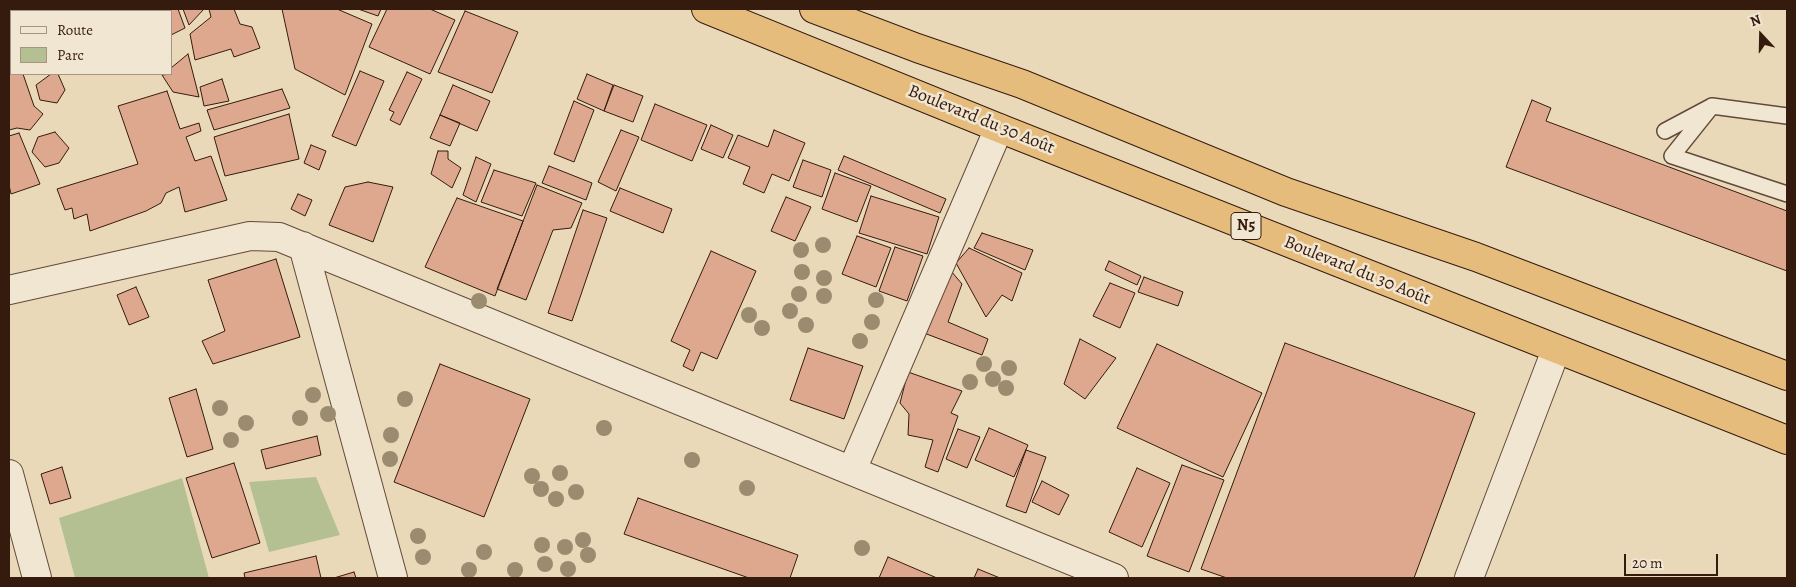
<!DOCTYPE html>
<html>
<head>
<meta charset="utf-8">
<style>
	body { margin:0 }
	#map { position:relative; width:1796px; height:587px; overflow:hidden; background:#ead9b9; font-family:Alegreya,serif }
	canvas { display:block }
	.frame { position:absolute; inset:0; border:10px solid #351b0e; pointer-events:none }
	.legend { position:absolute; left:10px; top:10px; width:162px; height:65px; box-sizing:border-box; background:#f1e6d2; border:1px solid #a69584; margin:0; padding:6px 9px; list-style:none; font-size:15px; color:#351b0e }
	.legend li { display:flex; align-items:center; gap:10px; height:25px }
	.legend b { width:25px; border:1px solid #a69584 }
	.north { position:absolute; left:1736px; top:10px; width:50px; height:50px; -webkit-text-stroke:4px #f1e6d2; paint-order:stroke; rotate:339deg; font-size:14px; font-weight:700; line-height:20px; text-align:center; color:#351b0e }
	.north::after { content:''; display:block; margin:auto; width:18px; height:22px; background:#351b0e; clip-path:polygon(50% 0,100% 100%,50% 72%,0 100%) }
	.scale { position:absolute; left:1624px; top:554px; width:94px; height:22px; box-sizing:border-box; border:2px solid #351b0e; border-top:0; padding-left:6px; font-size:15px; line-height:18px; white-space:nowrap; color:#351b0e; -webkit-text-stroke:4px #f1e6d2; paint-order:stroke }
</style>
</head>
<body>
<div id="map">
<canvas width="1796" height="587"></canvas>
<div class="frame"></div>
<ul class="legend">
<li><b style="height:6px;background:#f1e6d2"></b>Route</li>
<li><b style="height:14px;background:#b4c091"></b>Parc</li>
</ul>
<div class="north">N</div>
<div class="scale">20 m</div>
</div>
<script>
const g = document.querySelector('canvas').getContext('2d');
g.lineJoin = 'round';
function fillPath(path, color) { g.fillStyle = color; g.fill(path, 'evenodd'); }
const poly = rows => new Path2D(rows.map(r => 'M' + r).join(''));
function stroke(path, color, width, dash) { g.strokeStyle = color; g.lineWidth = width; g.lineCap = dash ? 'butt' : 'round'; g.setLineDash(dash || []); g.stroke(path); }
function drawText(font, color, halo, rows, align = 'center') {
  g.font = font + ' Alegreya,serif'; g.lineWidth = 5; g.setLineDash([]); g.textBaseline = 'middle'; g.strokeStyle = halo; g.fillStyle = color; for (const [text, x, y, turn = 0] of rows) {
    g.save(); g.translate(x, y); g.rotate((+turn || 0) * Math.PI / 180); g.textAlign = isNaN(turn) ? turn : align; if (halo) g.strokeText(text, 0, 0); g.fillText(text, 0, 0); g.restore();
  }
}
fillPath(poly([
	[316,477,340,535,269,552,249,482],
	[182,478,209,578,75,578,59,518]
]), '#b4c091');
const building = poly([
	[110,9,125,9,126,11,103,11,110,9],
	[155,9,178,9,185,28,171,35,171,11,156,11,155,9],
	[183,9,204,9,189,25,183,9],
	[209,9,234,9,240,24,252,27,260,48,234,57,231,49,195,60,190,34,211,17,209,9],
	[282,9,337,9,372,24,345,95,295,69,282,9],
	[358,9,381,9,378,16,358,9],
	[387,9,430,9,455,20,430,74,369,47,387,9],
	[465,11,518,32,492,93,438,72,465,11],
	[188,54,199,97,173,92,162,75,171,74,171,68,188,54],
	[11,55,11,74,23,74,34,106,43,114,30,130,17,128,9,130,9,56,11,55],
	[360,71,384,81,356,146,332,136,360,71],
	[407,72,422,79,400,125,390,120,394,112,389,110,407,72],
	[51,74,58,74,65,90,57,103,40,100,36,85,51,74],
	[587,74,613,85,604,111,577,99,587,74],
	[222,79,229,101,204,106,200,87,222,79],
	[453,85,490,101,477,131,440,115,453,85],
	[614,85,643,96,633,122,604,111,614,85],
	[282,89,290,108,214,130,207,110,282,89],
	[167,91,180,129,199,123,201,131,186,137,195,161,211,156,227,200,185,212,179,187,166,193,161,203,146,211,90,231,87,214,74,219,72,208,65,210,57,189,138,164,118,106,167,91],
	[1532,100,1551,108,1546,121,1787,211,1787,271,1506,167,1532,100],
	[574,101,594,110,574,162,554,154,574,101],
	[655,104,707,125,692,161,641,140,655,104],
	[289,114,299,159,225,176,214,137,289,114],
	[440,115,460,123,450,146,430,138,440,115],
	[711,125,733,135,723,158,701,149,711,125],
	[621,130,639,137,616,191,598,182,621,130],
	[774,130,805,143,789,181,772,174,764,193,743,184,750,167,728,158,738,135,768,147,774,130],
	[55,132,69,148,59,163,45,167,32,152,38,137,55,132],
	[19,133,40,184,11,194,9,185,9,136,19,133],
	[311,145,326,151,319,170,304,163,311,145],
	[438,151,448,151,448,159,461,168,452,188,431,174,438,151],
	[844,156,946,199,940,213,838,170,844,156],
	[476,157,491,164,476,202,463,195,476,157],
	[803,160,831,170,822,197,793,187,803,160],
	[549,166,592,183,586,200,542,183,549,166],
	[494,170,536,183,522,216,481,202,494,170],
	[835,173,871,186,857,222,822,209,835,173],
	[368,182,393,187,373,242,329,225,345,187,368,182],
	[537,185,582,203,571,228,553,230,526,300,497,289,537,185],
	[620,188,672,209,663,233,610,211,620,188],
	[298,194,312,200,305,216,291,209,298,194],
	[871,196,939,217,927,254,859,233,871,196],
	[786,197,811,207,795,241,771,231,786,197],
	[457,198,523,221,495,296,425,267,457,198],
	[583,210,607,218,572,321,548,313,583,210],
	[982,233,1033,250,1025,270,974,248,982,233],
	[857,236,891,248,876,287,842,274,857,236],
	[895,247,923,256,907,301,879,291,895,247],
	[969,248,1022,273,1012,301,1002,295,986,317,956,263,969,248],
	[711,251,756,271,717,359,701,352,693,371,683,366,690,350,671,341,711,251],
	[276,259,300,337,213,364,202,341,225,331,208,280,276,259],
	[1109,261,1141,276,1137,285,1105,270,1109,261],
	[951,271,962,284,948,322,988,339,982,355,924,333,951,271],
	[1144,277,1183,292,1178,306,1138,292,1144,277],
	[1110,283,1135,293,1120,328,1093,316,1110,283],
	[136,287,149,317,129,325,117,295,136,287],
	[1080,339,1116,358,1085,399,1064,384,1080,339],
	[1285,343,1475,413,1414,578,1227,578,1201,569,1285,343],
	[1157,344,1262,393,1223,477,1117,428,1157,344],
	[808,348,863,366,844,419,790,400,808,348],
	[440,364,530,399,484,517,394,482,440,364],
	[908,372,962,391,951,413,958,416,938,472,925,467,933,440,908,435,909,414,900,403,908,372],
	[196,389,213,449,187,457,169,398,196,389],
	[989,428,1028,445,1014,477,975,460,989,428],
	[958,429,980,437,967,468,946,459,958,429],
	[317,436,321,455,266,469,261,450,317,436],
	[1026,450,1046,457,1026,513,1006,506,1026,450],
	[234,463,260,543,212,558,186,478,234,463],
	[1182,465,1224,480,1189,572,1147,556,1182,465],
	[62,467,71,498,50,504,41,474,62,467],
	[1137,468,1170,483,1142,547,1109,532,1137,468],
	[1042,481,1069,495,1059,515,1032,502,1042,481],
	[638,498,798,555,790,578,749,578,624,534,638,498],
	[316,556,321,578,245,578,244,573,316,556],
	[888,557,937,578,879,578,888,557],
	[978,569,1000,578,974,578,978,569],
	[354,572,356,578,334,578,354,572]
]);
fillPath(building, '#dea88e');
stroke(building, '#351b0e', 1);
const service = poly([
	[1712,106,1672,156,1787,194],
	[1665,131,1712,106,1787,116]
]);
const minor = poly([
	[303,246,393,578],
	[9,290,250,236,279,237,1114,578],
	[852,470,999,128],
	[9,474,37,578],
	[1469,578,1556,350]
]);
const trunk = poly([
	[706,9,999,128,1787,440],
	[814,9,917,48,1022,84,1286,192,1476,257,1787,376]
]);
stroke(service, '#624a39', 18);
stroke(minor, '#624a39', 30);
stroke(trunk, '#351b0e', 30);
stroke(service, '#f1e6d2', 15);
stroke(minor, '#f1e6d2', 28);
stroke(trunk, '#e5bc7c', 28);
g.fillStyle = '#9b8c70';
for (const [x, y] of [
	[823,245],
	[801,250],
	[802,272],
	[824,278],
	[799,294],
	[824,296],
	[876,300],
	[479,301],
	[790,311],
	[749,315],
	[872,322],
	[806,325],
	[762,328],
	[860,341],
	[984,364],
	[1009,368],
	[993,379],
	[970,382],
	[1006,388],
	[313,395],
	[405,399],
	[220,408],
	[328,414],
	[300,418],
	[246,423],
	[604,428],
	[391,435],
	[231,440],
	[390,459],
	[692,460],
	[560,473],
	[532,476],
	[747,488],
	[541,489],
	[576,492],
	[556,499],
	[418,536],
	[583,540],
	[542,545],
	[565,547],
	[862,548],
	[484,552],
	[588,555],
	[423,557],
	[545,564],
	[568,569],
	[469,570],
	[515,570]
]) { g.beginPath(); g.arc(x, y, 8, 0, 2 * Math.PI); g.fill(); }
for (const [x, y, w] of [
	[1246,226,30]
]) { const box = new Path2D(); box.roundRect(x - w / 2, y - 13.5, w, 27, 4); g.fillStyle = '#f1e6d2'; g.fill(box); stroke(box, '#351b0e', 1); }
drawText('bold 16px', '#351b0e', null, [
	["N5",1246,226]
]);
drawText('18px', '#351b0e', '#f1e6d2', [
	["Boulevard du 30 Août",981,120,22],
	["Boulevard du 30 Août",1357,271,22]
]);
</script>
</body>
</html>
